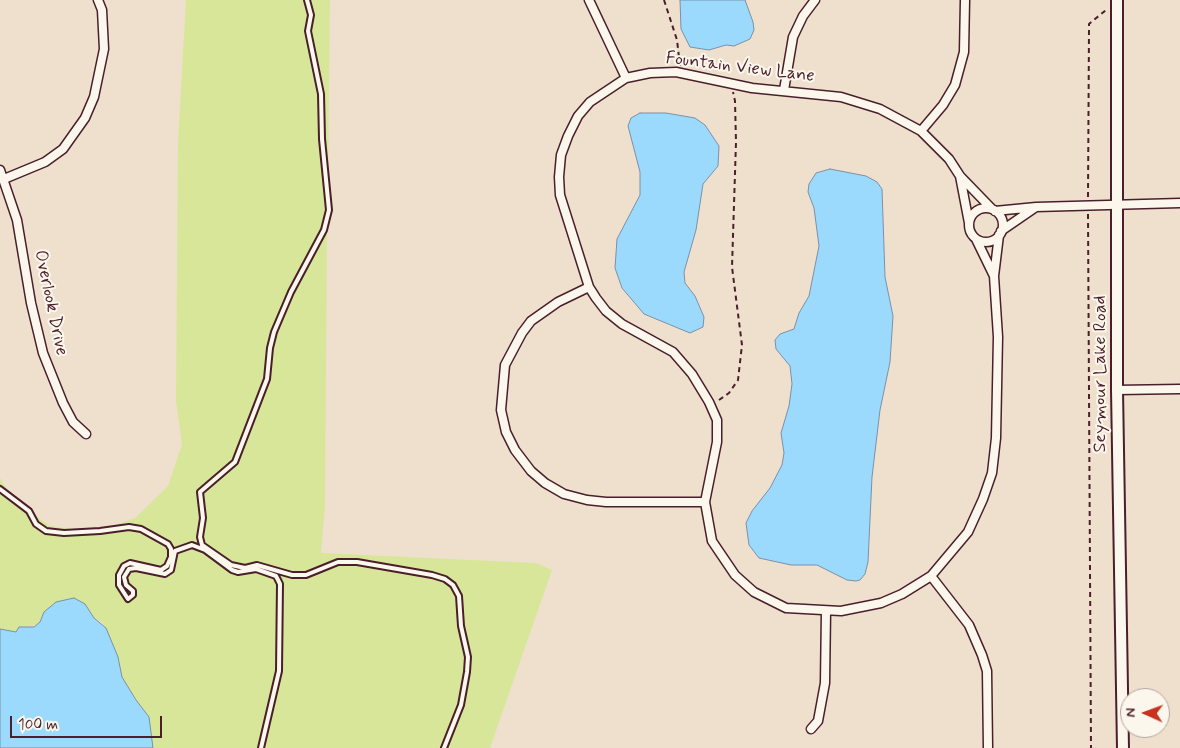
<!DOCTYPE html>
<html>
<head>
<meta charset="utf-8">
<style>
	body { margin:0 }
	#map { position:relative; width:1180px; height:748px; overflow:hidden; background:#efe0cd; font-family:Mynerve,sans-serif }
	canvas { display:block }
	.north { position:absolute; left:1120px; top:688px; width:50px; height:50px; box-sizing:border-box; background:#fbf7ec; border:1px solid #b4a19f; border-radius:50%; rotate:272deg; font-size:14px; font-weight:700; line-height:20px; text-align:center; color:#4a1f2b }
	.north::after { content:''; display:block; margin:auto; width:18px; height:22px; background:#c8321e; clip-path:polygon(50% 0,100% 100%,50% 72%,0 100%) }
	.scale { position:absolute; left:10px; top:716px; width:152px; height:22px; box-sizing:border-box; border:2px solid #4a1f2b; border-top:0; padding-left:6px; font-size:15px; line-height:18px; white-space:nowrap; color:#4a1f2b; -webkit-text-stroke:4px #fbf7ec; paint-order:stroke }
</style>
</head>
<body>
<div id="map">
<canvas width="1180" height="748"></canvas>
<div class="north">N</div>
<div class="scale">100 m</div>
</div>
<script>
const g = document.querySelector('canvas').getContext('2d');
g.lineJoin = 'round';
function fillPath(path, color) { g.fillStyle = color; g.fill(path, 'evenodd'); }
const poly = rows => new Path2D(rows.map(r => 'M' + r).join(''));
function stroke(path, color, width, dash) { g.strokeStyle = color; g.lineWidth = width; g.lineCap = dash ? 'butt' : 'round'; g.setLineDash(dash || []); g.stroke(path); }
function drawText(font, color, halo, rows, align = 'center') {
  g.font = font + ' Mynerve,sans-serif'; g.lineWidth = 4; g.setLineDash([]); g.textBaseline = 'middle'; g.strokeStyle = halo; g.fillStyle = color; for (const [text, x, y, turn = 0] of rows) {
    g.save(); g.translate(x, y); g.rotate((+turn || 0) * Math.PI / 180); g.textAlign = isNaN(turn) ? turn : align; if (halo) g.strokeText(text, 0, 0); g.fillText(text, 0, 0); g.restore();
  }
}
fillPath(poly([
	[186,0,330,0,328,188,331,189,331,215,327,233,325,506,321,553,536,563,552,570,490,748,153,748,149,717,136,700,122,677,119,660,103,623,94,618,85,604,74,598,57,602,44,612,38,625,19,627,17,632,0,629,0,478,13,500,50,526,94,532,135,518,168,486,182,444,176,401,178,142]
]), '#d8e699');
const water = poly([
	[680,0,745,0,753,22,754,30,750,39,734,46,726,45,709,50,690,47,681,29,680,0],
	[640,113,666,113,695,118,705,125,719,146,718,166,703,184,696,230,684,272,685,283,695,296,704,317,703,327,690,333,644,314,622,288,615,268,617,239,640,195,640,172,628,126,631,118,640,113],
	[830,169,866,176,877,182,882,189,885,277,893,316,890,362,880,410,872,477,868,562,865,574,860,580,856,581,847,580,817,565,791,565,759,558,749,545,746,523,752,511,770,488,782,465,784,453,781,433,789,406,792,384,790,366,776,349,775,340,780,334,794,329,799,313,809,296,819,246,814,208,808,192,809,184,816,173,830,169],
	[74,598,85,604,94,618,106,628,118,657,122,677,136,700,149,717,153,748,0,748,0,629,16,632,19,627,34,627,40,622,44,612,56,602,74,598]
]);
fillPath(water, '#9bdafd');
stroke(water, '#7b8fa9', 1);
const service = poly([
	[307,0,311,15,308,31,321,94,322,139,329,210,324,230,291,292,274,332,270,348,267,379,235,462,200,492,203,518,200,537,202,545,231,565,245,568,257,565,292,575,306,575,338,562,357,562,432,575,445,579,453,585,459,596,461,626,468,657,467,672,461,705,444,748],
	[0,489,29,511,36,524,46,531,64,533,100,531,129,527,141,529,168,544,171,549,171,557,167,566,161,570,130,563,124,566,119,575,119,585,128,599,133,595,133,591,126,585,124,577,129,569,136,568,165,574,171,570,175,551,192,545,205,550,232,570,238,572,256,569,276,576,280,584,279,671,261,748]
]);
const minor = poly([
	[589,0,626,78],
	[784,90,793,37,803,16,815,0],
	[921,131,943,105,955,85,964,52,965,0],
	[0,170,17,220,31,303,43,353,63,403,73,422,86,434],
	[960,176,969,223],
	[4,179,45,162,63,149,85,118,94,97,104,49,102,10,98,0],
	[1036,207,1180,203],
	[991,208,960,176,949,159,921,131,880,109,841,97,752,88,676,72,650,73,626,78,590,102,578,116,568,136,561,155,559,177,560,195,589,287,596,298,606,311,622,324,673,352,692,374,709,402,717,420,717,442,705,502,712,541,735,575,754,592,786,608,841,611,881,603,902,594,931,576,968,532,983,499,992,473,996,438,998,337,994,276],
	'969 225a17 17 0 1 1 34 0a17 17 0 1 1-34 0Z',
	[995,211,1036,207,1001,231],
	[976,239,994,276,999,235],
	[589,287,558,302,531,321,522,333,505,365,501,410,506,432,515,450,531,471,545,483,564,494,587,500,606,502,705,502],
	[1117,390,1180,389],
	[931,576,969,625,982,655,987,671,988,748],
	[811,729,818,721,825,683,826,611]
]);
const tertiary = poly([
	[1117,0,1117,390,1123,748]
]);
stroke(service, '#4a1f2b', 8);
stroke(minor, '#4a1f2b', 11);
stroke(tertiary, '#4a1f2b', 14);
stroke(poly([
	[664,0,677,40,680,66],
	[1088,197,1089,28,1089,24,1106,10],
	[1088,214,1091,748],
	[719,400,729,393,738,380,742,345,732,267,736,142,735,101,733,92]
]), '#4a1f2b', 2, [5, 4]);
stroke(service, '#fbf7ec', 4);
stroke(minor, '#fbf7ec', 8);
stroke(tertiary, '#fbf7ec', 10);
drawText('18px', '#4a1f2b', '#fbf7ec', [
	["Fountain View Lane",740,68,7],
	["Overlook Drive",50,303,78],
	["Seymour Lake Road",1101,374,-90]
]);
</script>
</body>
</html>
